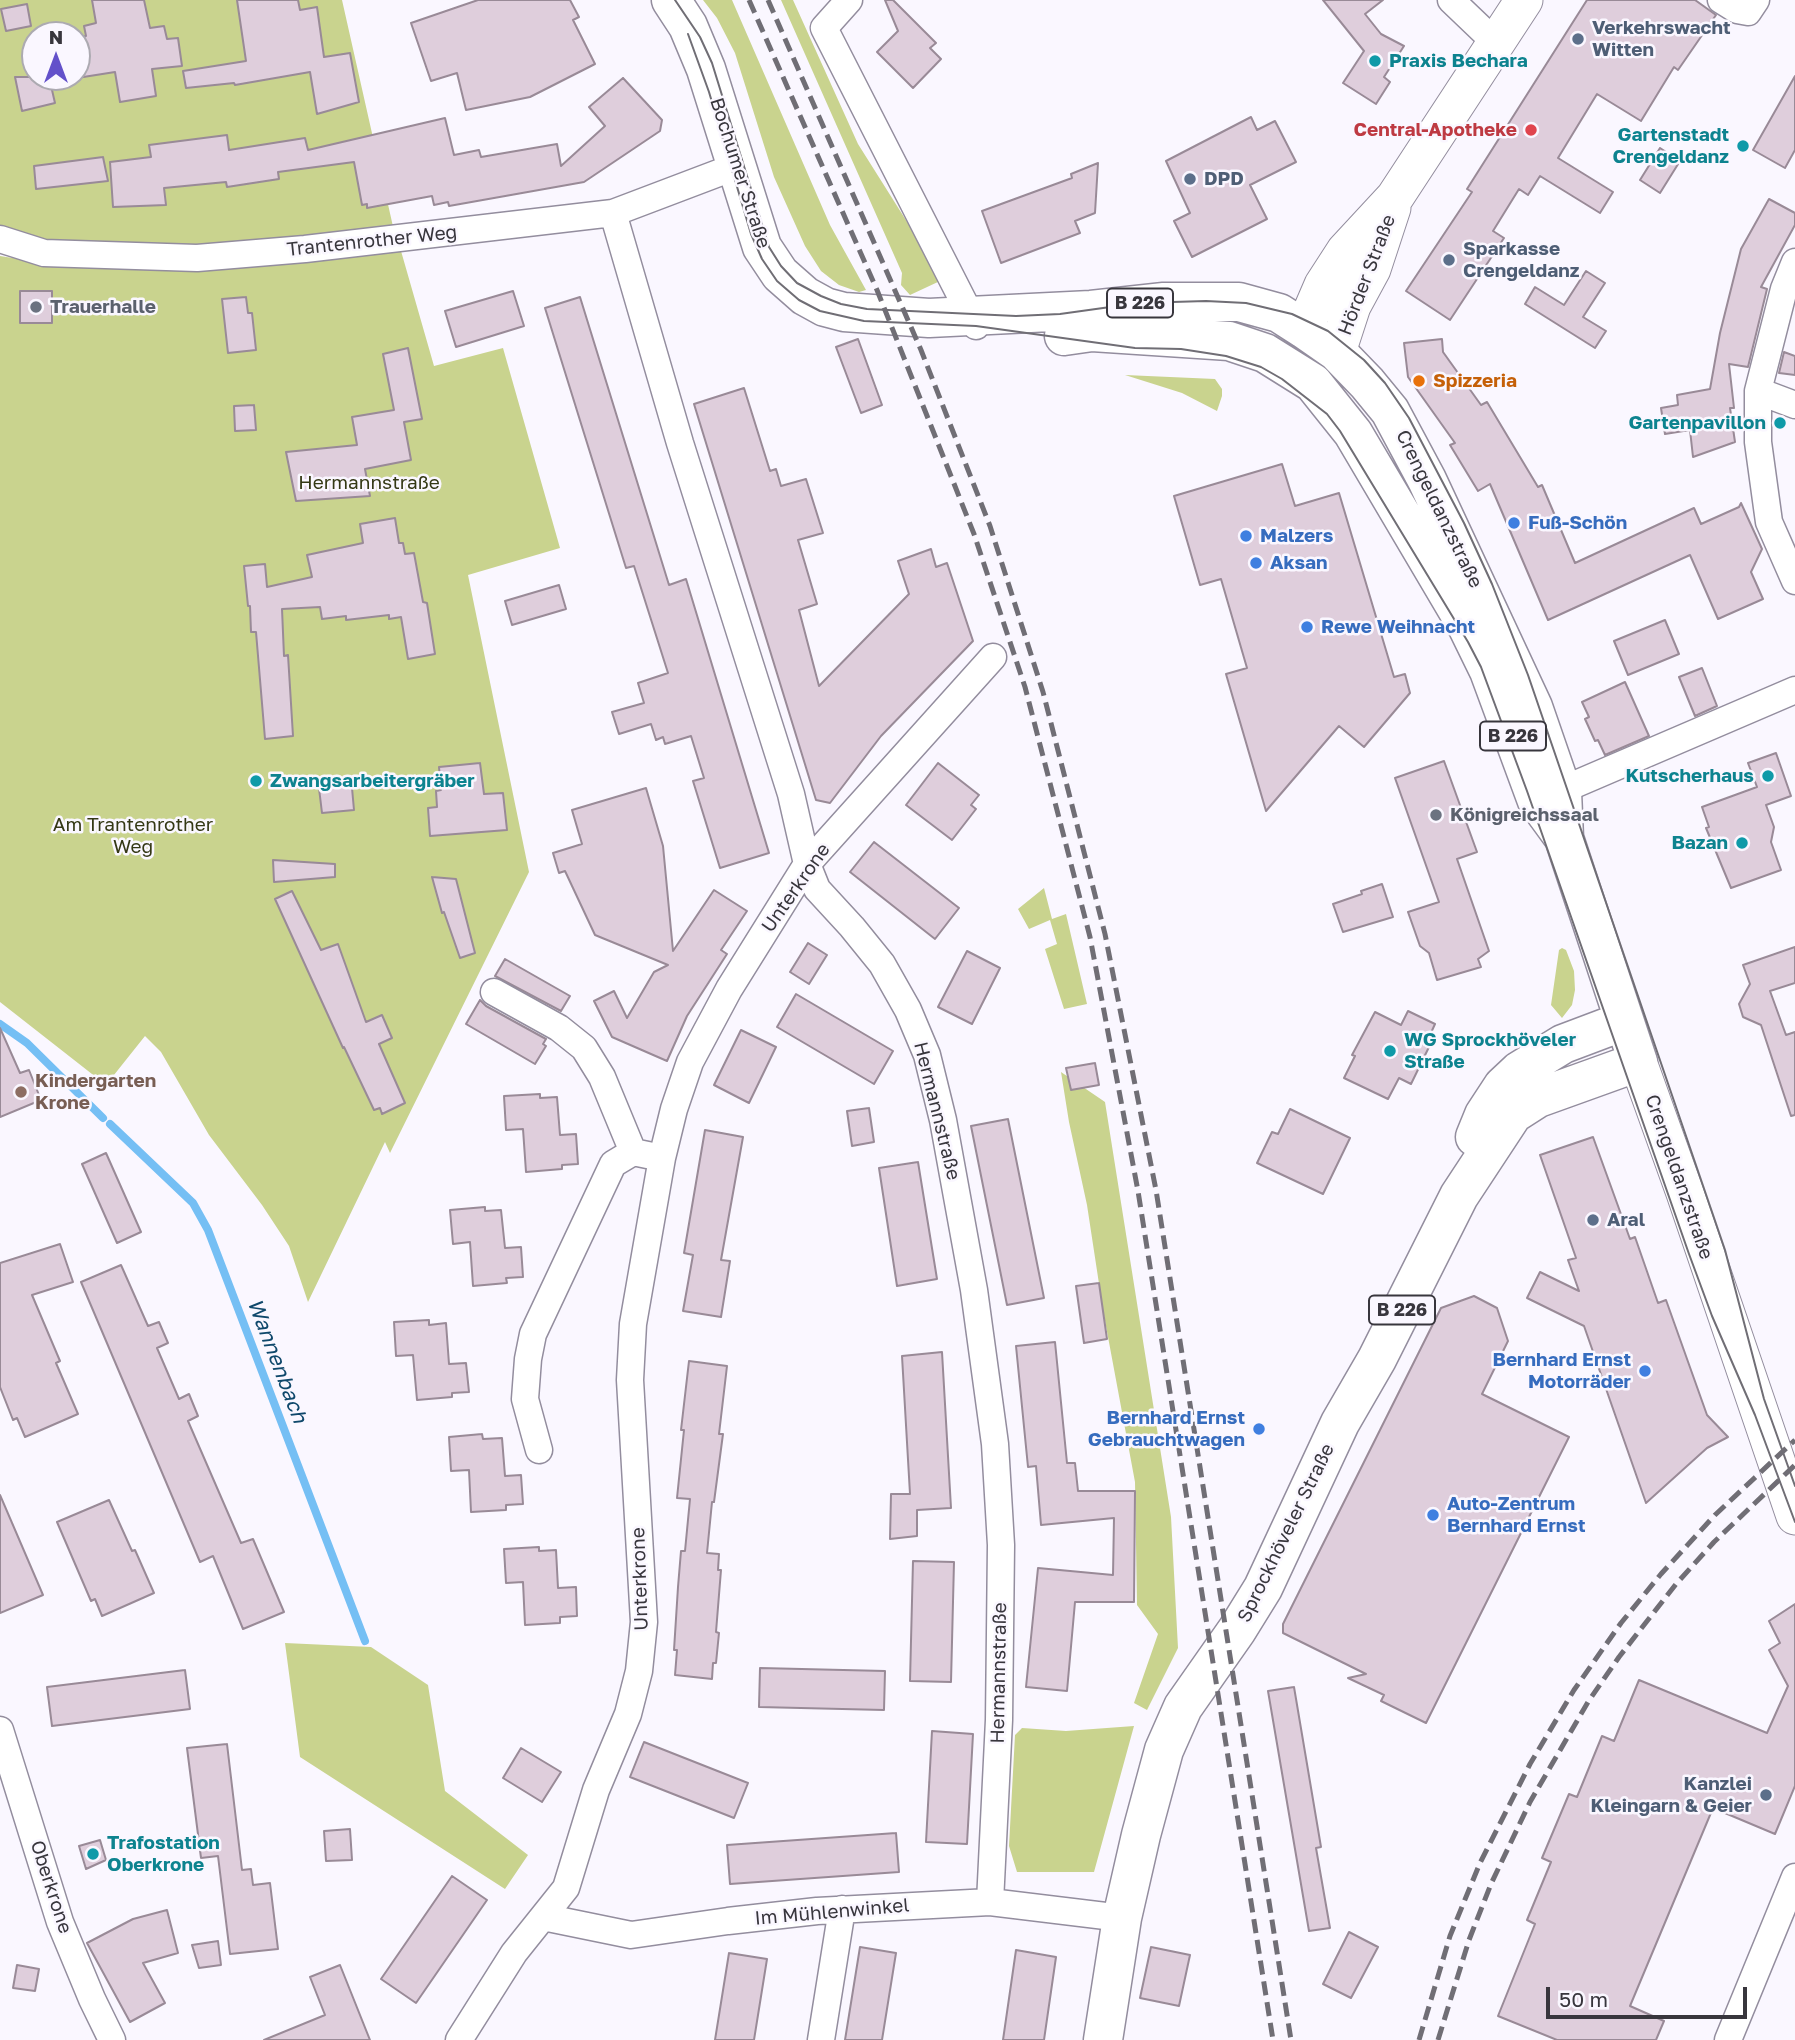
<!DOCTYPE html>
<html>
<head>
<meta charset="utf-8">
<style>
	body { margin:0 }
	#map { position:relative; width:1795px; height:2040px; overflow:hidden; background:#faf7ff; font-family:"Golos Text",sans-serif }
	canvas { display:block }
	.north { position:absolute; left:21px; top:21px; width:70px; height:70px; box-sizing:border-box; background:#faf7ff; border:2px solid #acaab1; border-radius:50%; rotate:0deg; font-size:19px; font-weight:700; line-height:28px; text-align:center; color:#38363d }
	.north::after { content:''; display:block; margin:auto; width:24px; height:32px; background:#6351ca; clip-path:polygon(50% 0,100% 100%,50% 72%,0 100%) }
	.scale { position:absolute; left:1546px; top:1987px; width:201px; height:32px; box-sizing:border-box; border:4px solid #38363d; border-top:0; padding-left:9px; font-size:21px; line-height:24px; white-space:nowrap; color:#38363d; -webkit-text-stroke:5px #faf7ff; paint-order:stroke }
</style>
</head>
<body>
<div id="map">
<canvas width="1795" height="2040"></canvas>
<div class="north">N</div>
<div class="scale">50 m</div>
</div>
<script>
const g = document.querySelector('canvas').getContext('2d');
g.lineJoin = 'round';
function fillPath(path, color) { g.fillStyle = color; g.fill(path, 'evenodd'); }
const poly = rows => new Path2D(rows.map(r => 'M' + r).join(''));
function stroke(path, color, width, dash) { g.strokeStyle = color; g.lineWidth = width; g.lineCap = dash ? 'butt' : 'round'; g.setLineDash(dash || []); g.stroke(path); }
function drawText(font, color, halo, rows, align = 'center') {
  g.font = font + ' "Golos Text",sans-serif'; g.lineWidth = 5; g.setLineDash([]); g.textBaseline = 'middle'; g.strokeStyle = halo; g.fillStyle = color; for (const [text, x, y, turn = 0] of rows) {
    g.save(); g.translate(x, y); g.rotate((+turn || 0) * Math.PI / 180); g.textAlign = isNaN(turn) ? turn : align; if (halo) g.strokeText(text, 0, 0); g.fillText(text, 0, 0); g.restore();
  }
}
fillPath(poly([
	[0,0,342,0,394,231,204,250,41,242,0,233],
	[35,35,77,35,77,77,35,77],
	[703,0,732,0,830,225,866,290,859,292,839,285,821,271,805,246,774,177,735,53,717,18],
	[781,0,793,0,858,144,938,271,940,281,910,295,901,285,902,273],
	[399,244,434,366,503,348,560,548,468,575,529,872,390,1153,385,1142,308,1302,289,1246,262,1205,209,1135,161,1052,145,1036,106,1085,0,1002,0,256,38,262],
	[1125,375,1215,379,1222,389,1222,396,1217,411,1182,393],
	[1044,888,1052,919,1066,914,1087,1004,1064,1009,1045,949,1057,944,1050,920,1029,929,1018,909],
	[1562,948,1566,950,1574,971,1575,990,1572,1005,1562,1018,1551,1005,1559,950],
	[1061,1072,1105,1102,1171,1517,1178,1648,1147,1710,1134,1703,1158,1634,1137,1605,1135,1482,1103,1310,1087,1205,1069,1122],
	[285,1643,371,1647,428,1685,445,1791,528,1855,505,1889,300,1757],
	[1134,1726,1094,1872,1017,1872,1009,1846,1015,1735,1022,1728,1066,1731]
]), '#c9d38e');
stroke(poly([
	[0,1024,27,1043,103,1118],
	[110,1124,193,1203,208,1230,365,1641]
]), '#75bff4', 8);
const building = poly([
	[92,0,144,0,150,28,164,26,167,39,178,38,182,66,152,69,156,96,120,102,115,72,77,78,77,38,86,36,84,26,96,23,92,0],
	[237,0,298,0,300,10,317,7,324,57,350,53,359,102,317,114,310,72,235,85,234,83,186,88,183,71,246,61,237,0],
	[478,0,570,0,579,17,573,20,595,64,530,97,466,110,457,73,431,81,411,23,478,0],
	[885,0,893,0,936,43,930,48,941,59,913,88,877,52,898,31,885,0],
	[1323,0,1383,0,1365,14,1381,34,1404,46,1384,77,1390,82,1376,104,1343,83,1364,51,1323,0],
	[1587,0,1695,0,1716,15,1678,70,1674,67,1641,121,1597,94,1558,158,1613,192,1600,213,1540,176,1528,195,1519,189,1493,231,1504,238,1450,320,1406,291,1472,192,1467,189,1587,0],
	[27,4,31,26,6,31,1,9,27,4],
	[1795,76,1795,150,1785,168,1753,150,1795,76],
	[15,77,49,77,55,103,22,111,15,77],
	[623,78,662,120,660,131,584,182,449,206,448,202,434,205,432,196,367,208,367,204,362,205,354,162,278,172,279,179,227,187,226,182,164,188,166,205,113,207,110,162,151,157,149,145,227,135,229,150,305,138,308,150,445,118,454,155,479,150,481,157,557,144,561,166,605,126,589,107,623,78],
	[1251,117,1257,130,1275,121,1296,162,1250,185,1267,219,1192,257,1174,221,1190,213,1166,161,1251,117],
	[1660,148,1680,161,1660,193,1640,180,1660,148],
	[103,157,108,181,36,189,34,166,103,157],
	[1098,163,1095,213,1075,221,1080,233,1001,263,982,211,1072,178,1071,174,1098,163],
	[1769,199,1795,213,1795,225,1761,287,1767,289,1748,367,1729,364,1734,408,1730,408,1735,442,1693,457,1690,430,1665,434,1661,408,1678,405,1677,395,1710,389,1720,333,1741,249,1769,199],
	[1586,271,1605,283,1583,317,1606,331,1595,348,1525,304,1535,287,1564,305,1586,271],
	[20,291,52,291,52,323,20,323,20,291],
	[513,291,524,326,456,347,445,311,513,291],
	[246,297,248,313,252,313,256,350,228,353,222,299,246,297],
	[580,297,669,585,686,579,769,853,720,868,693,781,704,778,691,736,665,744,663,737,656,740,651,724,619,734,612,712,644,703,638,683,668,673,634,566,626,568,545,308,580,297],
	[858,339,882,405,861,413,836,347,858,339],
	[1442,339,1443,352,1481,405,1487,402,1538,487,1542,485,1575,563,1694,508,1701,524,1739,507,1741,503,1762,549,1751,572,1763,599,1718,619,1690,555,1548,620,1490,484,1478,491,1450,445,1455,443,1408,377,1404,343,1442,339],
	[408,348,422,419,404,422,411,460,365,469,370,496,296,501,286,452,357,445,352,417,394,410,383,354,408,348],
	[1784,352,1795,356,1795,375,1779,373,1784,352],
	[744,388,770,471,776,469,781,486,806,479,823,533,798,540,817,604,799,610,819,686,909,594,898,561,931,549,936,567,947,563,973,641,881,736,830,803,816,800,694,404,744,388],
	[254,405,256,430,235,431,234,406,254,405],
	[1282,464,1295,506,1339,493,1394,677,1405,674,1410,693,1364,747,1339,726,1266,811,1226,674,1247,668,1221,579,1200,585,1174,496,1282,464],
	[395,518,399,543,403,543,405,554,414,553,423,602,427,603,435,654,408,659,401,617,389,619,389,615,346,620,346,616,322,619,320,607,282,609,284,656,288,655,293,736,265,739,256,632,251,632,250,606,248,606,244,566,265,564,267,587,312,577,307,555,363,543,360,524,395,518],
	[559,585,566,609,512,625,505,601,559,585],
	[1665,620,1679,654,1628,675,1614,641,1665,620],
	[1702,668,1717,706,1695,716,1679,677,1702,668],
	[1625,682,1649,736,1605,755,1598,740,1595,741,1585,719,1589,717,1582,702,1625,682],
	[1776,753,1791,796,1766,805,1774,827,1771,842,1781,870,1731,888,1706,828,1709,827,1702,807,1757,787,1748,763,1776,753],
	[1444,761,1477,852,1457,859,1489,951,1478,959,1481,967,1437,980,1429,953,1420,946,1408,912,1439,902,1395,778,1444,761],
	[480,763,484,794,503,793,507,830,430,836,428,808,437,807,436,791,441,790,439,767,480,763],
	[938,763,979,795,971,805,976,809,952,840,906,805,938,763],
	[351,777,354,810,322,813,318,780,351,777],
	[646,788,663,846,673,951,714,890,747,911,721,950,727,954,687,1016,667,1061,612,1037,594,1001,614,991,627,1018,654,972,668,965,595,935,565,871,559,873,553,853,582,844,572,810,646,788],
	[874,842,959,908,935,939,850,872,874,842],
	[273,860,335,864,335,877,274,882,273,860],
	[432,877,456,879,475,953,460,958,444,912,442,913,432,877],
	[1382,884,1393,917,1343,932,1333,904,1362,894,1361,891,1382,884],
	[292,891,321,950,338,944,366,1022,382,1015,392,1038,379,1044,405,1103,382,1114,380,1108,374,1110,344,1047,343,1048,275,899,292,891],
	[808,943,827,955,809,984,790,972,808,943],
	[1795,947,1795,983,1770,991,1786,1035,1795,1032,1795,1115,1791,1116,1761,1025,1743,1017,1739,1004,1750,984,1743,965,1795,947],
	[967,951,1000,968,972,1024,938,1007,967,951],
	[505,959,570,996,561,1011,495,976,505,959],
	[796,994,893,1051,874,1084,777,1027,796,994],
	[480,1000,486,1006,546,1039,543,1044,546,1046,535,1064,466,1024,480,1000],
	[1408,1011,1435,1024,1425,1046,1429,1047,1411,1084,1399,1078,1388,1099,1344,1078,1355,1056,1352,1055,1375,1012,1401,1025,1408,1011],
	[0,1028,20,1073,29,1070,41,1100,0,1117,0,1028],
	[741,1030,776,1047,749,1103,714,1085,741,1030],
	[1095,1063,1099,1085,1071,1090,1066,1068,1095,1063],
	[540,1094,540,1098,557,1097,560,1135,576,1134,578,1164,562,1165,562,1169,526,1172,523,1129,506,1130,504,1096,540,1094],
	[869,1108,874,1142,852,1146,847,1111,869,1108],
	[1290,1109,1350,1138,1323,1194,1257,1163,1272,1132,1278,1134,1290,1109],
	[1008,1119,1044,1298,1007,1305,971,1126,1008,1119],
	[705,1130,743,1137,721,1260,730,1261,721,1317,683,1311,693,1255,684,1253,705,1130],
	[1593,1137,1630,1239,1635,1237,1658,1303,1666,1300,1707,1415,1728,1437,1707,1448,1646,1503,1584,1326,1527,1298,1540,1272,1579,1291,1568,1260,1576,1258,1540,1155,1593,1137],
	[106,1153,141,1232,117,1243,82,1164,106,1153],
	[918,1162,937,1279,897,1286,879,1168,918,1162],
	[485,1207,485,1211,501,1210,505,1248,521,1247,523,1277,506,1278,507,1283,473,1286,470,1242,453,1244,450,1210,485,1207],
	[60,1244,73,1282,32,1295,60,1361,56,1363,78,1414,25,1437,17,1418,13,1420,0,1387,0,1263,60,1244],
	[121,1265,148,1326,159,1322,168,1343,157,1348,179,1399,189,1394,198,1416,188,1421,241,1543,253,1539,284,1612,243,1629,213,1556,200,1562,81,1282,121,1265],
	[1099,1283,1107,1339,1084,1343,1076,1286,1099,1283],
	[1474,1296,1497,1308,1508,1341,1482,1394,1569,1437,1426,1723,1381,1701,1384,1695,1348,1678,1366,1674,1283,1633,1283,1624,1441,1308,1474,1296],
	[429,1320,429,1325,446,1323,449,1364,466,1363,469,1392,452,1393,452,1397,417,1400,413,1355,396,1356,394,1322,429,1320],
	[1055,1342,1067,1463,1075,1463,1078,1491,1135,1491,1134,1602,1075,1602,1067,1691,1026,1687,1038,1568,1113,1575,1114,1518,1041,1525,1036,1466,1028,1467,1016,1346,1055,1342],
	[942,1352,951,1508,917,1510,917,1536,890,1539,891,1494,910,1494,902,1356,942,1352],
	[689,1361,727,1366,719,1434,723,1434,714,1502,712,1502,707,1553,719,1554,718,1570,721,1570,716,1632,719,1633,716,1663,713,1663,712,1679,675,1675,677,1650,674,1650,678,1587,681,1551,685,1551,690,1499,677,1498,684,1430,681,1430,689,1361],
	[482,1434,483,1439,502,1438,505,1476,521,1475,523,1504,506,1505,506,1510,471,1512,469,1470,451,1471,449,1437,482,1434],
	[0,1495,43,1595,0,1613,0,1495],
	[109,1500,132,1551,135,1550,154,1593,102,1616,95,1599,91,1601,57,1522,109,1500],
	[539,1547,539,1551,556,1550,558,1588,576,1587,577,1616,560,1617,560,1623,525,1625,523,1582,506,1583,504,1549,539,1547],
	[913,1561,954,1562,951,1682,910,1681,913,1561],
	[1795,1604,1795,1786,1775,1834,1713,1808,1630,2006,1664,2021,1656,2040,1557,2040,1498,2016,1535,1924,1527,1920,1551,1862,1542,1858,1569,1794,1577,1797,1602,1736,1614,1741,1639,1680,1767,1733,1788,1686,1769,1650,1780,1643,1769,1621,1795,1604],
	[760,1668,885,1671,884,1710,759,1707,760,1668],
	[185,1670,190,1709,52,1726,47,1687,185,1670],
	[1294,1687,1321,1847,1316,1848,1330,1928,1309,1931,1268,1691,1294,1687],
	[932,1731,973,1734,967,1844,926,1842,932,1731],
	[644,1742,748,1783,734,1818,630,1777,644,1742],
	[227,1744,242,1870,251,1869,253,1885,270,1883,278,1949,230,1954,218,1856,201,1858,187,1748,227,1744],
	[521,1748,561,1772,542,1802,503,1778,521,1748],
	[350,1829,352,1860,326,1861,324,1831,350,1829],
	[896,1833,899,1872,730,1884,727,1845,896,1833],
	[100,1840,106,1860,86,1869,79,1846,100,1840],
	[452,1876,487,1900,416,2003,381,1979,452,1876],
	[167,1910,178,1953,143,1963,165,2003,130,2022,87,1943,133,1919,167,1910],
	[1349,1932,1378,1947,1351,1998,1323,1984,1349,1932],
	[218,1941,221,1965,199,1968,192,1945,218,1941],
	[860,1947,896,1953,882,2040,845,2040,860,1947],
	[1151,1947,1190,1955,1179,2006,1140,1998,1151,1947],
	[1016,1950,1056,1957,1044,2040,1003,2040,1016,1950],
	[729,1953,767,1959,754,2040,715,2040,729,1953],
	[17,1965,39,1969,35,1991,13,1988,17,1965],
	[340,1965,370,2040,264,2040,325,2015,310,1977,340,1965]
]);
fillPath(building, '#dfcedc');
stroke(building, '#998a97', 2);
const street = poly([
	[849,0,824,28,976,326],
	[1451,0,1497,44],
	[1721,0,1737,10,1748,12,1756,0],
	[613,213,680,443,791,794,807,864,817,889,852,927,882,964,908,1010,927,1055,943,1120,974,1290,995,1444,1001,1545,999,1720,990,1902],
	[0,239,44,253,197,258,305,249,613,213,737,166],
	[1795,262,1784,289,1758,391,1758,442,1769,522,1795,581],
	[1758,391,1795,405],
	[1548,796,1795,690],
	[494,992,559,1028,584,1048,602,1077,633,1152],
	[539,1450,525,1399,528,1359,533,1334,613,1164,633,1152,662,1158],
	[0,1730,60,1922,92,1999,112,2040],
	[543,1917,631,1935,728,1921,817,1911,990,1902,1122,1918],
	[459,2040,514,1953,566,1888,596,1790,628,1714,639,1671,644,1622,630,1380,633,1324,662,1158,674,1109,690,1062,729,989,807,864,993,657],
	[821,2040,842,1909],
	[1728,2040,1795,1877]
]);
const secondary = poly([
	[1304,329,1323,285,1345,251,1395,197,1524,0],
	[1337,352,1352,306,1372,269,1392,208],
	[1638,1062,1685,1193,1795,1516]
]);
const primary = poly([
	[671,0,688,26,706,69,762,247,780,274,805,296,825,307,844,312,929,318,1091,310,1164,302,1239,302,1279,313,1304,329,1337,352,1367,383,1390,411,1427,480,1533,707,1562,791,1564,838,1638,1062,1538,1098,1513,1114,1459,1196,1377,1359,1340,1423,1263,1588,1237,1630,1183,1707,1164,1750,1141,1835,1122,1918,1103,2040],
	[1064,336,1092,332,1229,341,1265,353,1313,383,1353,433,1467,626,1489,671,1537,801,1564,838],
	[1475,1137,1484,1115,1503,1086,1519,1071,1563,1044,1624,1021]
]);
stroke(street, '#938d9e', 29);
stroke(secondary, '#938d9e', 39);
stroke(primary, '#938d9e', 41);
stroke(street, '#fff', 26);
stroke(secondary, '#fff', 37);
stroke(primary, '#fff', 38);
stroke(poly([
	[675,0,700,37,712,63,769,247,781,266,797,283,821,296,841,304,867,309,1016,316,1060,314,1139,303,1206,301,1246,303,1292,314,1328,331,1364,360,1385,383,1409,418,1464,523,1492,584,1528,675,1711,1209,1725,1250,1764,1399,1795,1486],
	[688,34,709,92,751,234,762,259,777,281,799,300,820,311,864,321,976,326,1135,348,1181,349,1226,356,1261,367,1282,379,1327,414,1340,431,1468,642,1481,667,1527,791,1689,1254,1712,1316,1755,1415,1795,1522]
]), '#706e75', 2);
stroke(poly([
	[749,0,877,290,974,534,1025,687,1090,937,1138,1191,1273,2040],
	[768,0,921,350,990,526,1043,692,1105,934,1156,1190,1291,2040],
	[1419,2040,1450,1936,1480,1863,1530,1764,1574,1690,1621,1623,1661,1574,1715,1515,1795,1440],
	[1438,2040,1469,1940,1491,1884,1530,1802,1588,1702,1619,1657,1676,1584,1714,1542,1795,1465]
]), '#706e75', 5, [14, 7]);
for (const [x, y, r, color] of [
	[1578,39,7,"#5c6f8a"],
	[1375,61,7,"#0f9aa8"],
	[1531,130,7,"#e0444e"],
	[1743,146,7,"#0f9aa8"],
	[1190,179,7,"#5c6f8a"],
	[1449,260,7,"#5c6f8a"],
	[36,307,7,"#6b7280"],
	[1419,381,7,"#e8710a"],
	[1780,423,7,"#0f9aa8"],
	[1514,523,7,"#3f7fe0"],
	[1246,536,7,"#3f7fe0"],
	[1256,563,7,"#3f7fe0"],
	[1307,627,7,"#3f7fe0"],
	[1768,776,7,"#0f9aa8"],
	[256,781,7,"#0f9aa8"],
	[1436,815,7,"#6b7280"],
	[1742,843,7,"#0f9aa8"],
	[1390,1051,7,"#0f9aa8"],
	[21,1092,7,"#8d6e63"],
	[1593,1220,7,"#5c6f8a"],
	[1645,1371,7,"#3f7fe0"],
	[1259,1429,7,"#3f7fe0"],
	[1433,1515,7,"#3f7fe0"],
	[1766,1795,7,"#5c6f8a"],
	[93,1854,7,"#0f9aa8"]
]) { const dot = new Path2D(); dot.arc(x, y, r, 0, 2 * Math.PI); g.fillStyle = color; g.fill(dot); stroke(dot, '#faf7ff', 2.5); }
for (const [x, y, w] of [
	[1140,303,66],
	[1513,736,66],
	[1402,1310,66]
]) { const box = new Path2D(); box.roundRect(x - w / 2, y - 14.5, w, 29, 5); g.fillStyle = '#faf7ff'; g.fill(box); stroke(box, '#38363d', 2); }
drawText('bold 18px', '#38363d', null, [
	["B 226",1140,303],
	["B 226",1513,736],
	["B 226",1402,1310]
]);
drawText('bold 19px', '#4e5e75', '#faf7ff', [
	["Verkehrswacht",1592,28],
	["Witten",1592,50],
	["DPD",1204,179],
	["Sparkasse",1463,249],
	["Crengeldanz",1463,271],
	["Aral",1607,1220],
	["Kanzlei",1752,1784,"right"],
	["Kleingarn & Geier",1752,1806,"right"]
], 'left');
drawText('bold 19px', '#0d838f', '#faf7ff', [
	["Praxis Bechara",1389,61],
	["Gartenstadt",1729,135,"right"],
	["Crengeldanz",1729,157,"right"],
	["Gartenpavillon",1766,423,"right"],
	["Kutscherhaus",1754,776,"right"],
	["Zwangsarbeitergräber",270,781],
	["Bazan",1728,843,"right"],
	["WG Sprockhöveler",1404,1040],
	["Straße",1404,1062],
	["Trafostation",107,1843],
	["Oberkrone",107,1865]
], 'left');
drawText('bold 19px', '#be3a42', '#faf7ff', [
	["Central-Apotheke",1517,130]
], 'right');
drawText('19px', '#38363d', '#faf7ff', [
	["Bochumer Straße",740,173,72],
	["Trantenrother Weg",372,241,-6],
	["Hörder Straße",1367,275,-69],
	["Crengeldanzstraße",1439,509,64],
	["Unterkrone",796,888,-55],
	["Hermannstraße",937,1111,76],
	["Crengeldanzstraße",1679,1177,71],
	["Sprockhöveler Straße",1286,1533,-64],
	["Unterkrone",640,1579,-92],
	["Hermannstraße",999,1673,-89],
	["Oberkrone",51,1887,72],
	["Im Mühlenwinkel",832,1912,-5]
]);
drawText('bold 19px', '#5b616d', '#faf7ff', [
	["Trauerhalle",50,307],
	["Königreichssaal",1450,815]
], 'left');
drawText('bold 19px', '#c56008', '#faf7ff', [
	["Spizzeria",1433,381]
], 'left');
drawText('19px', '#343815', '#faf7ff', [
	["Hermannstraße",369,483],
	["Am Trantenrother",133,825],
	["Weg",133,847]
]);
drawText('bold 19px', '#366cbe', '#faf7ff', [
	["Fuß-Schön",1528,523],
	["Malzers",1260,536],
	["Aksan",1270,563],
	["Rewe Weihnacht",1321,627],
	["Bernhard Ernst",1631,1360,"right"],
	["Motorräder",1631,1382,"right"],
	["Bernhard Ernst",1245,1418,"right"],
	["Gebrauchtwagen",1245,1440,"right"],
	["Auto-Zentrum",1447,1504],
	["Bernhard Ernst",1447,1526]
], 'left');
drawText('bold 19px', '#785e54', '#faf7ff', [
	["Kindergarten",35,1081],
	["Krone",35,1103]
], 'left');
drawText('italic 21px', '#0f486b', '#faf7ff', [
	["Wannenbach",277,1361,69]
]);
</script>
</body>
</html>
